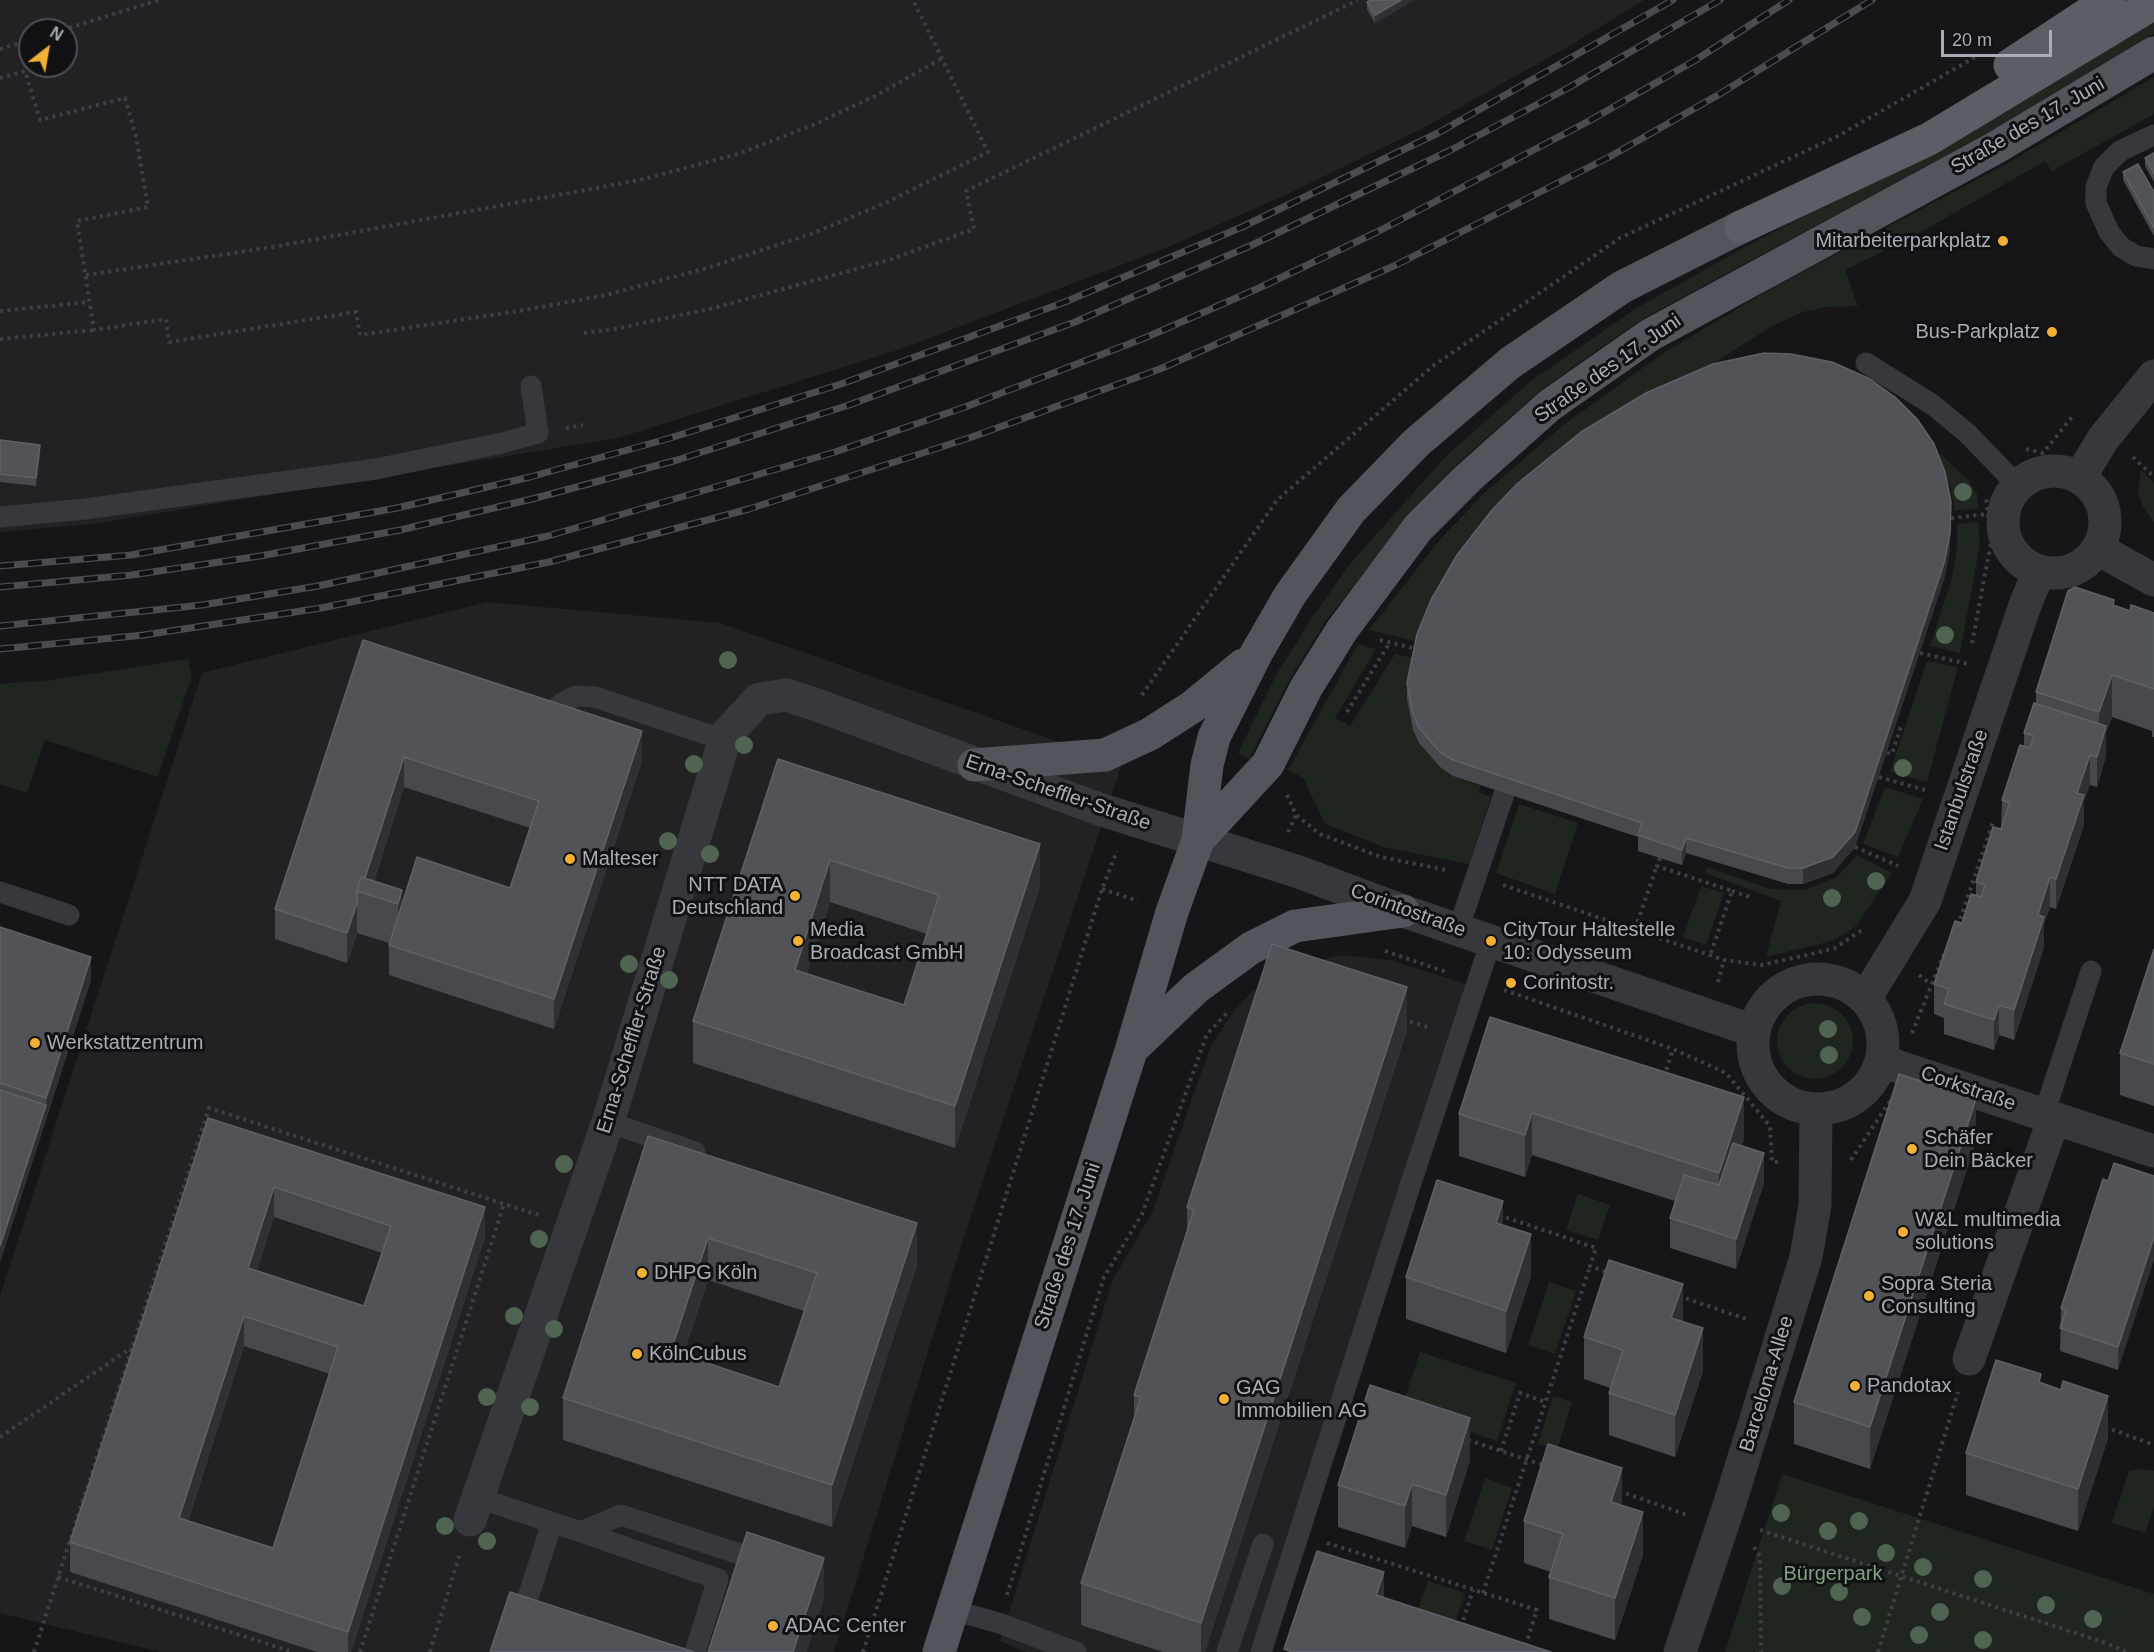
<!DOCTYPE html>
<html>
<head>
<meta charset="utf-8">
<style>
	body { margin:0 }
	#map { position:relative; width:2154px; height:1652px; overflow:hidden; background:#161618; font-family:Arial,sans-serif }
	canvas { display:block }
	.north { position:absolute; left:18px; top:18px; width:60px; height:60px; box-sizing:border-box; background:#111113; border:2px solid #4d4f55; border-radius:50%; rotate:31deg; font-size:16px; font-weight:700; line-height:24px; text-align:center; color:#a8adb8 }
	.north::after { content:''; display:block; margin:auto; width:21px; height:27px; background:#f2b134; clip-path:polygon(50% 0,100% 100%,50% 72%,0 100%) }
	.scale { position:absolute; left:1941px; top:30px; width:111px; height:27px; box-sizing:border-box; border:3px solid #a8adb8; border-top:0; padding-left:8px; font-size:18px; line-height:21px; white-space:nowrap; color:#a8adb8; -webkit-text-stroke:4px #111113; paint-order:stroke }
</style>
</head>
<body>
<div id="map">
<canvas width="2154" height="1652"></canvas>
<div class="north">N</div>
<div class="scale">20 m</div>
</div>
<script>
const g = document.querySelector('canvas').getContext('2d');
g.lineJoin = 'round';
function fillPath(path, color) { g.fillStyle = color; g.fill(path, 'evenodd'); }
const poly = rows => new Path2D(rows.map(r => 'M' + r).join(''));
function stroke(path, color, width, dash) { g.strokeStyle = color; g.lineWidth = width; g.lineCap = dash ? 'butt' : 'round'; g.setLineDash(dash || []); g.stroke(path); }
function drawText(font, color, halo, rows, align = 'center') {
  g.font = font + ' Arial,sans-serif'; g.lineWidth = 6; g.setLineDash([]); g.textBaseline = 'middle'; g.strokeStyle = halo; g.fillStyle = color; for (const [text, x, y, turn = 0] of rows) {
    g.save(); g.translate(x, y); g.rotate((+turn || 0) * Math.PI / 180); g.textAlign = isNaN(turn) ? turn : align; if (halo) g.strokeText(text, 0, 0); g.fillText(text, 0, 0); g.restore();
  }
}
fillPath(poly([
	[0,0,1644,0,1571,45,1425,127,1292,192,1168,247,901,349,618,438,92,524,0,532],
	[30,30,66,30,66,66,30,66],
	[487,602,720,623,1122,764,962,1243,834,1652,160,1652,0,1613,0,1296,202,673],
	[1342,955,1389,960,1467,984,1250,1652,1026,1652,1000,1641,1113,1279,1152,1213,1210,1048,1234,1011,1253,991,1301,964]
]), '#222225');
fillPath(poly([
	[2154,17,2154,34,1988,133,1642,319,1542,389,1457,464,1410,515,1325,622,1289,680,1249,759,1238,753,1276,675,1312,618,1349,565,1447,455,1531,381,1635,309,1747,246,1981,121],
	[2154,77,2154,114,2052,171,2045,161,1914,236,1845,270,1858,306,1827,307,1803,312,1772,326,1716,362,1419,642,1369,630,1437,543,1484,493,1566,423,1665,352,1769,290,2008,163],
	[1929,448,1943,456,1969,481,1977,494,1979,508,1955,511,1950,486],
	[2141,470,2154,483,2154,523,2142,505,2138,492],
	[1978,522,1980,544,1960,653,1930,646,1951,582,1957,549,1957,524],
	[1358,644,1376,649,1335,718,1350,726,1395,654,1414,658,1407,699,1413,730,1419,743,1440,767,1453,776,1480,786,1479,793,1491,797,1469,864,1384,847,1325,824,1303,778,1288,770],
	[188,659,192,676,158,777,45,740,27,793,0,784,0,684,52,680],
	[1927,661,1958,667,1927,782,1890,772],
	[1885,787,1923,799,1898,857,1863,844],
	[1519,804,1578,823,1555,894,1496,873],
	[1857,855,1892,873,1855,927,1832,941,1766,957,1781,901,1705,873,1707,867,1770,889,1804,890,1837,877],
	[1701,886,1724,893,1706,945,1683,937],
	'1777 1041a38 38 0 1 1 76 0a38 38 0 1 1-76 0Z',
	[1578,1194,1610,1205,1598,1240,1566,1230],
	[1549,1282,1576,1291,1555,1354,1528,1345],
	[1420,1352,1516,1383,1497,1441,1401,1409],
	[1553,1396,1572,1402,1557,1450,1538,1444],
	[2143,1469,2154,1471,2154,1507,2145,1533,2112,1523,2129,1471],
	[1782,1474,2154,1594,2154,1652,1725,1652],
	[1485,1478,1512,1488,1492,1550,1464,1541],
	[1428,1581,1465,1593,1450,1637,1413,1624]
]), '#1e261f');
stroke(poly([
	[62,30,159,0],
	[0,49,30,40],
	[0,78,25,71,40,120,125,98,136,137,148,207,77,221,94,330,166,319,169,342,356,312,360,335,519,311,606,295,707,268,811,234,885,203,988,152,913,0],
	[86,275,273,247,640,180,738,154,813,125,877,95,941,59],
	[0,311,90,302],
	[584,333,615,329,714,308,889,260,974,229,966,191,1358,0],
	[0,339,94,330],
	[566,428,583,425],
	[2026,449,2043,453,2072,417],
	[2133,457,2154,477],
	[1951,518,1988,514],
	[1380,640,1417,649],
	[1972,643,1991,543,1986,496],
	[1920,653,1968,664],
	[1142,695,1277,500,1433,366,1620,238,1838,136,1977,56],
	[1347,712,1390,642],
	[1887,753,1892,754,1901,726],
	[1879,777,1925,790],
	[1287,795,1296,815,1320,834,1381,857,1446,870],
	[1288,832,1296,815],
	[1855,847,1898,866],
	[1660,858,1657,866,1732,891,1710,956],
	[1503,885,1724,960,1761,965,1807,955,1835,948,1862,930],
	[1102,889,1138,901],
	[1732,891,1750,897],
	[1958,926,1993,822],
	[1635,929,1657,866],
	[1385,951,1449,973],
	[1919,975,1931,984],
	[1718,982,1724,960],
	[1504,990,1673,1049,1726,1073,1770,1126,1772,1162,1779,1162],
	[1403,1019,1430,1028],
	[1912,1033,1944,954],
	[1664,1077,1673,1049],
	[1851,1160,1890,1101],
	[1499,1215,1596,1248,1590,1266,1609,1273],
	[1679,1296,1749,1320],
	[2105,1427,2154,1445],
	[0,1437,131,1348],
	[1468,1440,1546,1466],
	[1501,1451,1520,1393,1546,1402],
	[1619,1491,1687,1515],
	[1760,1530,2103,1642,2127,1652],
	[1327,1543,1537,1610,1525,1647],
	[1754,1547,1760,1556,1761,1652],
	[58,1577,293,1652],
	[1483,1593,1590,1266],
	[1007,1595,1104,1277,1142,1214,1207,1034,1229,1011],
	[1461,1627,1473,1590],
	[34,1652,209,1108,538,1215],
	[360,1652,504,1204],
	[430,1652,460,1553],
	[863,1652,1102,889,1117,851],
	[1878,1652,1958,1392]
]), '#3d3f44', 4, [3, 4.5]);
stroke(poly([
	[2154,135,2120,151,2104,167,2096,187,2096,203,2109,232,2121,247,2136,256,2154,259],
	[1866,363,1933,405,1968,434,2018,486],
	[0,517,85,509,376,469,502,443,538,433,531,386],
	[545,724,550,715,562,703,576,696,595,697,724,740],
	[0,892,69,915],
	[1458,930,1504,794],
	[2044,1114,2091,971],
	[608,1122,695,1152],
	[478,1498,581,1532,621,1515,767,1563],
	[581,1532,718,1579,695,1652],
	[952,1610,999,1623,1076,1652],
	[530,1619,522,1616,552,1523],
	[1227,1652,1263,1544],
	[1261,1652,1410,1186,1491,941]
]), '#37383d', 21);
stroke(poly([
	'2003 522a51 51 0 1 1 102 0a51 51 0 1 1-102 0Z',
	[2080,477,2103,439,2154,376],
	[2098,549,2154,580],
	'1753 1044a65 65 0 1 1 130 0a65 65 0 1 1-130 0Z',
	[1865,999,1925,901,2024,608,2039,571],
	[1881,1061,2154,1151],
	[1969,1359,2054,1118],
	[470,1520,608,1122,726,735,759,699,786,695,817,705,1099,809,1299,872,1403,911,1754,1031],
	[1680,1652,1729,1506,1806,1257,1815,1205,1816,1110]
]), '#37383d', 33);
stroke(poly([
	[974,765,1105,755,1150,734,1192,707,1243,665],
	[1198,840,1268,764,1306,688,1342,630,1418,528,1468,478,1550,405,1650,335,1995,148,2154,53],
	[1134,1047,1196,988,1251,948,1295,926,1403,911],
	[939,1652,1131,1051,1172,912,1198,840,1207,765,1214,737,1257,652,1290,595,1351,510,1416,443,1510,363,1622,287,1741,227]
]), '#53555c', 33);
stroke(poly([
	[2010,65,2109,0],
	[1741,227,1929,139,2154,3]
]), '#5b5e65', 33);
const rail = poly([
	[0,566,131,555,397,508,530,477,667,439,841,384,1065,302,1242,227,1438,133,1673,0],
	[0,587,132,575,260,556,400,530,536,498,677,460,849,405,1075,322,1252,245,1449,151,1568,88,1720,0],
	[0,626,202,605,318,586,548,536,835,452,965,407,1147,337,1259,288,1377,232,1589,121,1694,61,1789,0],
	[0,649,144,635,321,608,549,562,749,509,972,437,1160,369,1396,265,1611,156,1718,95,1872,0]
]);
stroke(rail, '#4a4c52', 7);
stroke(rail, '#111113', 4.5, [14]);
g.fillStyle = '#506452';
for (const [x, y] of [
	[1963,492],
	[1945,635],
	[728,660],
	[744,745],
	[694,764],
	[1903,768],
	[668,841],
	[710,854],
	[1876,881],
	[1832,898],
	[629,964],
	[669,980],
	[1828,1029],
	[1829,1055],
	[564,1164],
	[539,1239],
	[514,1316],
	[554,1329],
	[487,1397],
	[530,1407],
	[1781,1513],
	[1859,1521],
	[445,1526],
	[1828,1531],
	[487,1541],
	[1886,1553],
	[1923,1567],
	[1983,1579],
	[1782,1586],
	[1839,1592],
	[2046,1605],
	[1940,1612],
	[1862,1617],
	[2093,1619],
	[1919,1635],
	[1983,1640]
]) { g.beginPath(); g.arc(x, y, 9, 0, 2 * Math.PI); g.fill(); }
fillPath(poly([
	[1414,0,1375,23,1367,9,1367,2],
	[2154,153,2154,182,2145,166,2145,158],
	[2123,172,2154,192,2154,236,2123,180],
	[0,440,40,453,36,486,0,482],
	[1950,549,1944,579,1855,847,1833,873,1803,884,1788,884,1686,853,1682,865,1638,851,1638,837,1453,776,1440,767,1419,743,1413,730,1407,699,1407,683],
	[2114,606,2130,611,2154,613,2154,737,2152,737,2152,731,2112,717,2106,733,2106,756,2097,787,2090,785,2084,801,2084,825,2056,909,2050,907,2044,924,2044,947,2014,1040,1999,1035,1994,1050,1944,1034,1944,1018,1934,1014,1934,984,1976,895,1976,882,2001,829,2002,800,2024,746,2024,733,2036,704,2036,692],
	[363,640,642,761,554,1029,389,975,389,943,357,933,347,963,275,939,275,909],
	[404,787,530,828,510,888,402,902,374,881],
	[778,759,1040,886,955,1148,693,1063,693,1021],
	[830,902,927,934,904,1005,807,973],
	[0,927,91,980,0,1262],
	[2154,949,2154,1106,2120,1095,2120,1053],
	[1490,1017,1744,1139,1741,1146,1764,1183,1736,1269,1670,1248,1670,1218,1675,1201,1532,1155,1525,1177,1459,1156,1459,1114],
	[1407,1030,1205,1652,1163,1652,1081,1625,1081,1583,1134,1418,1134,1395,1187,1232,1187,1207],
	[208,1118,485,1237,351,1652,317,1652,70,1572,70,1542],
	[274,1217,382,1253,364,1306,257,1270],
	[244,1346,330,1374,273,1548,188,1521],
	[648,1136,917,1265,832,1527,563,1440,563,1398],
	[708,1280,804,1311,779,1387,683,1355],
	[1976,1141,1870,1469,1794,1444,1794,1402],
	[2154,1176,2118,1370,2060,1351,2061,1308,2108,1181],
	[1503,1226,1531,1276,1506,1353,1406,1319,1406,1277],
	[1683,1322,1703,1371,1675,1457,1609,1435,1609,1393,1610,1388,1584,1379,1584,1337],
	[2041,1383,2061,1390,2108,1438,2078,1531,1966,1495,1966,1453],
	[1470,1460,1446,1537,1412,1526,1405,1548,1338,1527,1338,1485],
	[1622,1506,1643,1555,1615,1640,1549,1619,1549,1577,1551,1572,1524,1563,1524,1521]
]), '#47494d');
fillPath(poly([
	[1401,0,1414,0,1375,23,1375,15],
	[40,445,40,453,36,486,36,478],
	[1951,502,1950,549,1944,579,1855,847,1833,873,1803,884,1803,868],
	[2112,675,2112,717,2106,733,2106,756,2097,787,2097,757,2099,749,2099,712],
	[642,731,642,761,554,1029,554,999],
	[2090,755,2090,785,2084,801,2084,825,2056,909,2056,879,2077,793],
	[404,757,404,787,369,895,360,892],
	[1686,838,1686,853,1682,865,1682,850],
	[1040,844,1040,886,955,1148,955,1106],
	[830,860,830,902,795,1012,795,970],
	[2050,877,2050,907,2044,924,2044,947,2014,1040,2014,1010,2038,915],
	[402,890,402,932,398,946,398,904],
	[357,903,357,933,347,963,347,933],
	[91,957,91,980,0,1262,0,1246,46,1105,46,1098],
	[1407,987,1407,1030,1205,1652,1201,1652,1201,1623],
	[1999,1005,1999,1035,1994,1050,1994,1020],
	[1744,1097,1744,1139,1719,1215,1719,1173],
	[1976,1099,1976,1141,1870,1469,1870,1427],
	[1532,1113,1532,1155,1525,1177,1525,1135],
	[1764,1153,1764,1183,1736,1269,1736,1239],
	[274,1187,274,1217,248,1298,248,1268],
	[1503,1201,1503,1243,1496,1223],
	[485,1207,485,1237,351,1652,348,1652,348,1632],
	[917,1223,917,1265,832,1527,832,1485],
	[1531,1234,1531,1276,1506,1353,1506,1311],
	[2154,1237,2154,1260,2118,1370,2118,1347],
	[708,1238,708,1280,671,1393,671,1351],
	[1683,1284,1683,1326,1671,1318],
	[244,1316,244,1346,179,1548,179,1518],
	[1703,1328,1703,1371,1675,1457,1675,1415],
	[2108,1396,2108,1438,2078,1531,2078,1489],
	[1470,1418,1470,1460,1446,1537,1446,1495],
	[1622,1468,1622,1510,1611,1502],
	[1412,1484,1412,1526,1405,1548,1405,1506],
	[1643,1512,1643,1555,1615,1640,1615,1598],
	[824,1558,824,1600,807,1652,793,1652],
	[1384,1572,1384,1614,1376,1595]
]), '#2f3033');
const building = poly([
	[1370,0,1401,0,1375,15,1367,2,1370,0],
	[2154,153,2154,174,2145,158,2154,153],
	[2138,164,2154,192,2154,228,2123,172,2138,164],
	[1764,353,1791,354,1832,362,1870,379,1895,397,1917,419,1934,444,1945,472,1951,502,1950,533,1944,563,1855,832,1833,857,1803,868,1788,868,1686,838,1682,850,1638,835,1642,823,1453,760,1440,752,1419,728,1413,714,1407,683,1417,634,1431,600,1457,555,1492,510,1518,483,1581,432,1646,393,1713,364,1764,353],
	[0,440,40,445,36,478,0,474,0,440],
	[2075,587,2114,600,2113,605,2130,611,2131,605,2154,613,2154,689,2112,675,2099,712,2036,692,2068,591,2075,587],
	[363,640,642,731,554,999,389,945,417,857,510,888,539,801,404,757,365,878,361,877,357,891,357,903,347,933,275,909,363,640],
	[2034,703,2106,726,2097,757,2090,755,2077,793,2084,795,2056,879,2050,877,2038,915,2044,917,2014,1010,1999,1005,1994,1020,1944,1004,1949,989,1934,984,1955,921,1962,923,1971,894,1981,897,1985,885,1976,882,1993,827,2001,829,2010,803,2002,800,2020,745,2030,748,2034,736,2024,733,2034,703],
	[778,759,1040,844,955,1106,693,1021,778,759],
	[830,860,939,895,904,1005,795,970,830,860],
	[361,877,402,890,398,904,357,891,361,877],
	[0,927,91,957,46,1098,0,1083,0,927],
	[1272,944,1407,987,1201,1623,1081,1583,1141,1397,1134,1395,1194,1210,1187,1207,1272,944],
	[2154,949,2154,1064,2120,1053,2154,949],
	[1490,1017,1744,1097,1719,1173,1532,1113,1525,1135,1459,1114,1490,1017],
	[1899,1074,1976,1099,1870,1427,1794,1402,1899,1074],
	[0,1090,46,1105,0,1246,0,1090],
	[208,1118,485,1207,348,1632,70,1542,208,1118],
	[274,1187,391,1226,364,1306,248,1268,274,1187],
	[244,1316,338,1347,273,1548,179,1518,244,1316],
	[648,1136,917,1223,832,1485,563,1398,648,1136],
	[708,1238,817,1273,779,1387,671,1351,708,1238],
	[1733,1143,1764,1153,1736,1239,1670,1218,1684,1175,1719,1185,1733,1143],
	[2114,1163,2154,1176,2154,1237,2118,1347,2060,1328,2066,1310,2061,1308,2103,1179,2108,1181,2114,1163],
	[1437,1180,1503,1201,1496,1223,1531,1234,1506,1311,1406,1277,1437,1180],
	[1609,1260,1683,1284,1671,1318,1703,1328,1675,1415,1609,1393,1623,1350,1584,1337,1609,1260],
	[1996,1360,2041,1374,2039,1382,2061,1390,2063,1381,2108,1396,2078,1489,1966,1453,1996,1360],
	[1370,1385,1470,1418,1446,1495,1412,1484,1405,1506,1338,1485,1370,1385],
	[1548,1444,1622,1468,1611,1502,1643,1512,1615,1598,1549,1577,1563,1534,1524,1521,1548,1444],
	[747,1532,824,1558,793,1652,708,1652,747,1532],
	[1317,1551,1384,1572,1376,1595,1551,1652,1292,1652,1284,1649,1317,1551],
	[510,1592,694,1652,490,1652,510,1592]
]);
fillPath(building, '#525359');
stroke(building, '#5f6168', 1.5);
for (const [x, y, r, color] of [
	[2003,241,6,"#f2b134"],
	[2052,332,6,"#f2b134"],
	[570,859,6,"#f2b134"],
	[795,896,6,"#f2b134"],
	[798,941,6,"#f2b134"],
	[1491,941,6,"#f2b134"],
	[1511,983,6,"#f2b134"],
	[35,1043,6,"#f2b134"],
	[1912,1149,6,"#f2b134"],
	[1903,1232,6,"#f2b134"],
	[642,1273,6,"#f2b134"],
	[1869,1296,6,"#f2b134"],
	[637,1354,6,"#f2b134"],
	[1855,1386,6,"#f2b134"],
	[1224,1399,6,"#f2b134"],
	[773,1626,6,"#f2b134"]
]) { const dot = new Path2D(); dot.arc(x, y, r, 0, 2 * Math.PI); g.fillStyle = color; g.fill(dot); stroke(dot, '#111113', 2); }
drawText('20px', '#a8adb8', '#111113', [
	["Straße des 17. Juni",2028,126,-30],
	["Straße des 17. Juni",1608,369,-35],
	["Istanbulstraße",1962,790,-71],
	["Erna-Scheffler-Straße",1058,793,19],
	["Corintostraße",1408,911,20],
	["Erna-Scheffler-Straße",632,1040,-73],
	["Corkstraße",1968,1089,19],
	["Straße des 17. Juni",1068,1246,-72],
	["Barcelona-Allee",1767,1384,-73]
]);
drawText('20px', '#a8adb8', '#111113', [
	["Mitarbeiterparkplatz",1991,241,"right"],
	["Bus-Parkplatz",2040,332,"right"],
	["Malteser",582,859],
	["NTT DATA",783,885,"right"],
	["Deutschland",783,908,"right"],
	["Media",810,930],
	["Broadcast GmbH",810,953],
	["CityTour Haltestelle",1503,930],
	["10: Odysseum",1503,953],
	["Corintostr.",1523,983],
	["Werkstattzentrum",47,1043],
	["Schäfer",1924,1138],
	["Dein Bäcker",1924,1161],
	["W&L multimedia",1915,1220],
	["solutions",1915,1243],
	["DHPG Köln",654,1273],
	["Sopra Steria",1881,1284],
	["Consulting",1881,1307],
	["KölnCubus",649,1354],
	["Pandotax",1867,1386],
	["GAG",1236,1388],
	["Immobilien AG",1236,1411],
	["ADAC Center",785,1626]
], 'left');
drawText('20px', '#7fa381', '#111113', [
	["Bürgerpark",1833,1574]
]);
</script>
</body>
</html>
